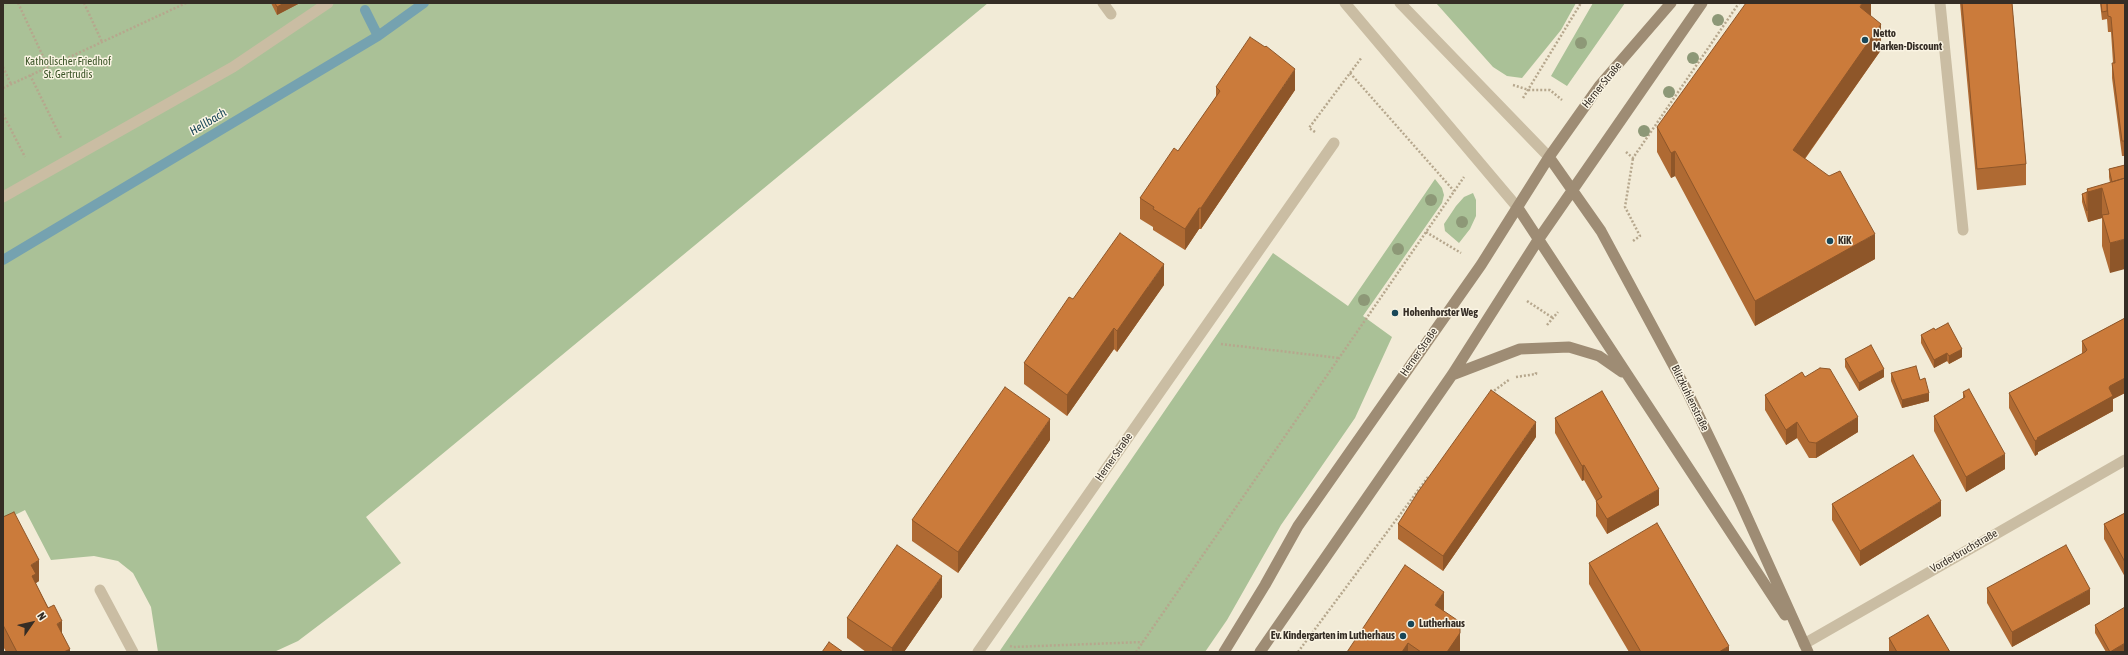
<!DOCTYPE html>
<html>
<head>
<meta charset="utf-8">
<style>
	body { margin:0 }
	#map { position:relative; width:2128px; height:655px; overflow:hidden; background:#f2ebd7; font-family:"Asap Condensed",sans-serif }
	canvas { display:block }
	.frame { position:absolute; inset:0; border:4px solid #352d25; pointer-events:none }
	.north { position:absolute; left:12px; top:603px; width:40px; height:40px; -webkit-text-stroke:3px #faf4e3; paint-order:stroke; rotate:56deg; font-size:11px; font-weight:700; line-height:16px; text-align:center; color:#352d25 }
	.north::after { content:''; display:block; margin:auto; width:14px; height:18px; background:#352d25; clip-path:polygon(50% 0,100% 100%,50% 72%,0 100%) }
</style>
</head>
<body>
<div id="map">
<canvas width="2128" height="655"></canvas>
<div class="frame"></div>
<div class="north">N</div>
</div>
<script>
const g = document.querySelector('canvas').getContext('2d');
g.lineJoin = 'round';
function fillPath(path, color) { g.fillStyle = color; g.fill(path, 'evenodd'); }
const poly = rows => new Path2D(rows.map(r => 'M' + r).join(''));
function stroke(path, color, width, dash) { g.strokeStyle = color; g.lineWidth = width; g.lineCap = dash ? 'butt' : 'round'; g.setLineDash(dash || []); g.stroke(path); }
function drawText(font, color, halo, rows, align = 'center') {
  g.font = font + ' "Asap Condensed",sans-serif'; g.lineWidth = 3; g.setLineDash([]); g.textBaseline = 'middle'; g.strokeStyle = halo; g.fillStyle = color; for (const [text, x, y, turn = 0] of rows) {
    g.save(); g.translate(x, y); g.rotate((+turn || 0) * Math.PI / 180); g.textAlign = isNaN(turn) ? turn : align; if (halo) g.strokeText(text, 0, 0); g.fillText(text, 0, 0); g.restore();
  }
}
fillPath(poly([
	[3,3,988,3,366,517,401,563,298,641,274,652,158,652,151,607,133,573,118,561,94,556,51,560,25,510,3,521],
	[1436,3,1576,3,1561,30,1522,78,1507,76,1493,67],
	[1593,3,1625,3,1567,86,1551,76],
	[1435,179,1442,188,1444,195,1442,203,1363,316,1392,337,1355,418,1281,525,1227,620,1205,652,999,652,1273,253,1348,306],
	[1473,193,1476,200,1476,216,1470,229,1459,243,1445,231,1444,224,1456,206,1464,197]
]), '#aac197');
stroke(poly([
	[365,10,378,36],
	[3,260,378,36,424,3]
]), '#75a2b0', 10);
stroke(poly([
	[18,3,48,67],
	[84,3,102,42],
	[3,67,11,84],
	[1350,73,1454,191],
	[30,75,61,138],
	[1513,85,1529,90,1550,90,1562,100],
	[3,88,186,3],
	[1523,98,1581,3],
	[3,114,25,157],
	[1315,132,1309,128,1362,57],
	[1626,152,1633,158,1739,3],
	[1426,232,1461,253],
	[1633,241,1640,236,1625,207,1633,158],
	[1527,301,1553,318],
	[1547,325,1558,312],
	[1221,344,1339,358],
	[1516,377,1536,374,1536,372],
	[1491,393,1510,379],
	[1010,646,1013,647,1143,642],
	[1136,652,1464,177],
	[1298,652,1428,477]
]), '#b6a78d', 2.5, [2, 2]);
stroke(poly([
	[1103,3,1111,14],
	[1940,3,1963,230],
	[3,197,233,67,328,3]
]), '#cabda3', 11);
stroke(poly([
	[100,590,133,652],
	[1804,644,2125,460],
	[978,652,1334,143]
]), '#cabda3', 11);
stroke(poly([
	[1345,3,1518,208],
	[1400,3,1549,157]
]), '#cabda3', 11);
stroke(poly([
	[1549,157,1601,231,1685,387,1739,499,1808,652],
	[1518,208,1785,615],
	[1452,375,1520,349,1569,347,1599,356,1622,372],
	[1224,652,1265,585,1298,526,1481,265,1549,157,1600,85,1671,3],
	[1260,652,1452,375,1538,240,1702,3]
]), '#9e8c74', 11);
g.fillStyle = '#8d9877';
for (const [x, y] of [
	[1718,20],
	[1581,43],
	[1693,58],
	[1669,92],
	[1644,131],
	[1431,200],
	[1462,222],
	[1398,249],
	[1364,300]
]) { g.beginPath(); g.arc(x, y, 6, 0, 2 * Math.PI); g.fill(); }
fillPath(poly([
	[271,3,300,3,277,15],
	[1871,3,1871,15,1870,16,1881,50,1805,159,1875,259,1755,326,1675,176,1671,178,1657,152,1657,127],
	[1960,3,2012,3,2026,164,2026,185,1977,190],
	[2100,3,2125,3,2125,156,2122,156,2112,78,2112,63,2113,63,2111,32,2108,32,2107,19,2102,20],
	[1216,87,1295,90,1201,229,1199,229,1185,250,1153,230,1153,227,1140,219,1140,198,1178,151,1216,97],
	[2125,165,2110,273,2102,246,2102,218,2088,222,2082,202,2082,194,2087,192,2087,189,2110,183,2109,177,2109,169],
	[1164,285,1117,352,1114,349,1067,416,1024,384,1024,363,1073,299],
	[2125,318,2125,393,2113,399,2113,411,2038,452,2038,454,2035,456,2009,408,2009,393,2082,354,2082,341],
	[1935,330,1962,357,1949,364,1947,361,1934,368,1921,343,1921,335],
	[1845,359,1884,377,1859,391,1845,367],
	[1891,373,1920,380,1929,401,1902,408,1891,381],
	[1805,377,1858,432,1816,458,1809,458,1797,438,1786,445,1765,410,1765,395],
	[1963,392,2005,469,1966,492,1934,431,1934,416,1963,399],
	[1555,418,1659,505,1607,534,1596,516,1596,501,1584,480,1582,481,1555,433],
	[1536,437,1443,571,1398,539,1398,524],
	[1050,440,958,573,912,541,912,520],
	[1832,504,1941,516,1860,566,1832,520],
	[2125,513,2125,577,2104,539,2104,524],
	[3,517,39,581,36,583,36,584,62,634,70,652,6,652,3,646],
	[1589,563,1729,652,1629,652,1589,584],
	[1987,588,2090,604,2012,647,1987,603],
	[942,597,904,652,866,652,847,638,847,618],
	[1444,611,1460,648,1460,652,1347,652],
	[2095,625,2125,651,2123,652,2106,652,2095,633],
	[1889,638,1950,652,1889,652]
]), '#af6a33');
fillPath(poly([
	[284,3,300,3,277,15,277,7],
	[1862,3,1871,3,1871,15,1860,32,1860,7],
	[1881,24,1881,50,1793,175,1793,150],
	[1295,69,1295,90,1201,229,1201,208],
	[1675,151,1675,176,1671,178,1671,153],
	[2102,188,2102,218,2088,222,2088,192],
	[1199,208,1199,229,1185,250,1185,229],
	[1875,234,1875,259,1755,326,1755,301],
	[2125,239,2125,269,2110,273,2110,243],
	[1164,264,1164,285,1117,352,1117,331],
	[1114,328,1114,349,1067,416,1067,395],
	[1962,349,1962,357,1949,364,1949,356],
	[1947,353,1947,361,1934,368,1934,360],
	[1884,369,1884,377,1859,391,1859,383],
	[2125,378,2125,393,2113,399,2113,411,2038,452,2038,454,2035,456,2035,441,2037,438,2110,386],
	[1929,393,1929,401,1902,408,1902,400],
	[1858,417,1858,432,1816,458,1816,443],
	[1050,419,1050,440,958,573,958,552],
	[1536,422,1536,437,1443,571,1443,556],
	[1797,422,1797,438,1786,445,1786,430],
	[2005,454,2005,469,1966,492,1966,477],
	[1584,465,1584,480,1582,481,1582,466],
	[1659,489,1659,505,1607,534,1607,519],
	[1941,501,1941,516,1860,566,1860,551],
	[39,560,39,581,36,583,36,595,31,586,31,565],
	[942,576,942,597,904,652,892,652,892,648],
	[2090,589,2090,604,2012,647,2012,632],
	[1444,592,1444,617,1435,605],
	[62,621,62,641,57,624],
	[1460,622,1460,652,1447,652],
	[1408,643,1408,652,1402,652],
	[2125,643,2125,651,2123,652,2110,652],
	[1729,646,1729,652,1719,652],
	[70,649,70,652,64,652]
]), '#8e5629');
const building = poly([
	[275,3,284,3,277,7,275,3],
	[1746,3,1862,3,1860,7,1881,24,1793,150,1829,176,1840,171,1875,234,1755,301,1675,151,1671,153,1657,127,1746,3],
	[1962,3,2012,3,2026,164,1977,169,1962,3],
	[2101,3,2107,3,2107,11,2102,12,2101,3],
	[2107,3,2125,3,2125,141,2122,141,2112,63,2115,63,2111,17,2108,16,2107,3],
	[1250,37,1265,47,1266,46,1295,69,1201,208,1199,208,1185,229,1153,209,1154,207,1140,198,1174,148,1178,151,1220,91,1216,87,1250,37],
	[2125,165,2125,178,2112,182,2109,169,2125,165],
	[2125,178,2125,239,2110,243,2102,215,2109,214,2102,188,2088,192,2087,189,2125,178],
	[2087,192,2087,211,2082,194,2087,192],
	[1120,233,1164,264,1117,331,1114,328,1067,395,1024,363,1069,297,1073,299,1120,233],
	[2125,318,2125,378,2110,386,2109,388,2113,396,2037,438,2038,439,2035,441,2009,393,2085,352,2087,350,2082,341,2125,318],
	[1948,323,1962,349,1949,356,1947,353,1934,360,1921,335,1934,328,1935,330,1948,323],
	[1871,345,1884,369,1859,383,1845,359,1871,345],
	[1916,366,1920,380,1925,378,1929,393,1902,400,1891,373,1916,366],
	[1820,368,1830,369,1858,417,1816,443,1809,442,1797,422,1786,430,1765,395,1802,372,1805,377,1820,368],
	[1005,387,1050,419,958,552,912,520,1005,387],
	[1969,389,2005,454,1966,477,1934,416,1965,397,1963,392,1969,389],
	[1491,390,1536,422,1443,556,1398,524,1418,492,1491,390],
	[1602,391,1659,489,1607,519,1596,501,1602,497,1584,465,1582,466,1555,418,1602,391],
	[1913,455,1941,501,1860,551,1832,504,1913,455],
	[14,512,39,560,31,565,36,574,32,576,48,608,54,605,62,621,57,624,70,649,64,652,17,652,3,625,3,517,14,512],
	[2125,513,2125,562,2104,524,2125,513],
	[1657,523,1729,646,1719,652,1641,652,1589,563,1657,523],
	[897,545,942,576,892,648,847,618,897,545],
	[2066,545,2090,589,2012,632,1987,588,2066,545],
	[1405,565,1444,592,1435,605,1460,622,1460,633,1447,652,1421,652,1408,643,1402,652,1347,652,1405,565],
	[2125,607,2125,643,2110,652,2095,625,2125,607],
	[1928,615,1950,652,1897,652,1889,638,1928,615],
	[829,642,843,652,822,652,829,642]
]);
fillPath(building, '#cb7b3b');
stroke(building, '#8e5629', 1);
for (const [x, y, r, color] of [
	[1865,40,4,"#194758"],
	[1830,241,4,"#194758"],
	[1395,313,4,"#194758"],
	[1411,624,4,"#194758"],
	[1403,636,4,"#194758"]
]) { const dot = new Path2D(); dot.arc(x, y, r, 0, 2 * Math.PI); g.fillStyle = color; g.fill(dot); stroke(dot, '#faf4e3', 1.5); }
drawText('bold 11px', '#352d25', '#faf4e3', [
	["Netto",1873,34],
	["Marken-Discount",1873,47],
	["KiK",1838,241],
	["Hohenhorster Weg",1403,313],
	["Lutherhaus",1419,624],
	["Ev. Kindergarten im Lutherhaus",1395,636,"right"]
], 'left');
drawText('11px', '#3b5428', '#faf4e3', [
	["Katholischer Friedhof",68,62],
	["St. Gertrudis",68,75]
]);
drawText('11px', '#352d25', '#faf4e3', [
	["Herner Straße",1602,85,-51],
	["Herner Straße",1419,352,-55],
	["Blitzkuhlenstraße",1690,398,64],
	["Herner Straße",1114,457,-55],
	["Vorderbruchstraße",1964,551,-30]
]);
drawText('italic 12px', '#194758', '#faf4e3', [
	["Hellbach",208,122,-31]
]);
</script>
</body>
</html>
